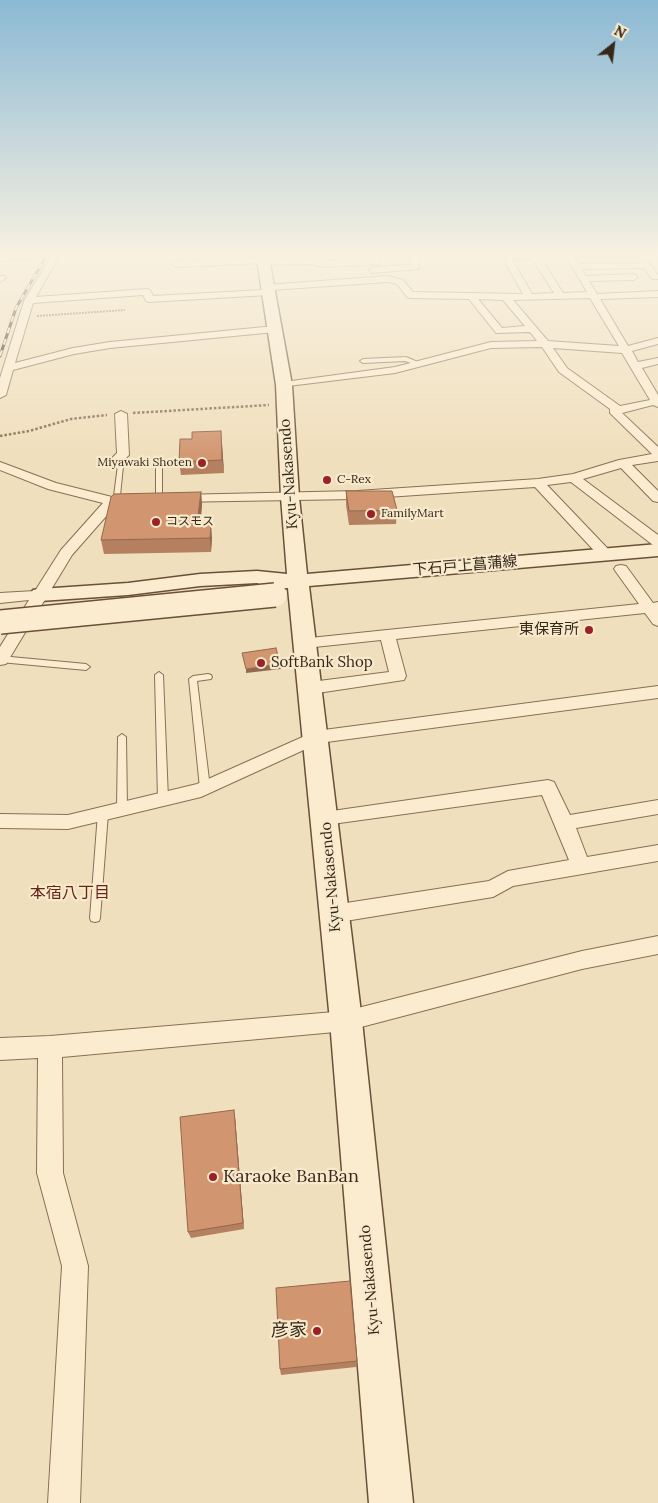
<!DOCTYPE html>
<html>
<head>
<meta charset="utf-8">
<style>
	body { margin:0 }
	#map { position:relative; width:658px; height:1503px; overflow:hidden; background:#f0dfbc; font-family:Lora,serif }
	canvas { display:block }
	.north { position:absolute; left:588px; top:20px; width:50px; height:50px; -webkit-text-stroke:4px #f7e9cc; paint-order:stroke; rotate:29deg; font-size:14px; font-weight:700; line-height:20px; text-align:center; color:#37271b }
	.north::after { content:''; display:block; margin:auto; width:18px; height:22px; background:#37271b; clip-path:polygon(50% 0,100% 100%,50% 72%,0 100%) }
</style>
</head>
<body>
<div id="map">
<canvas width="658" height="1503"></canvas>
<div class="north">N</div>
</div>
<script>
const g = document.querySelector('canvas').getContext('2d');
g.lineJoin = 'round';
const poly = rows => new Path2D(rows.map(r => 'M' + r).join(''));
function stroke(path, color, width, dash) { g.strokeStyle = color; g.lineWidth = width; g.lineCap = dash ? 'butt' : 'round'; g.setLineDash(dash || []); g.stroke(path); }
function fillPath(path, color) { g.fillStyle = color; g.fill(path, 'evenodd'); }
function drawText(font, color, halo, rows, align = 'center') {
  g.font = font + ' Lora,"Noto Sans JP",serif'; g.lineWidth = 4.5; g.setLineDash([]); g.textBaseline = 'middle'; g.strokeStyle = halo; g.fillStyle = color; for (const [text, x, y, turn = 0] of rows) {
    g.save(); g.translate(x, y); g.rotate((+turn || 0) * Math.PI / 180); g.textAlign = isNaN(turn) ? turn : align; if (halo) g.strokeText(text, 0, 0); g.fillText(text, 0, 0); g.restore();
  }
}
const lane = poly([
	[406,357,420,363,417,365,405,361,363,363,360,361,363,359,406,357],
	[159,464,162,466,162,499,159,501,156,499,156,466,159,464],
	[118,465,123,466,120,496,112,503,109,501,114,496,118,465],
	[0,656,86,664,90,667,86,670,0,662,0,656],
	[159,672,163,675,168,799,166,801,163,803,160,801,158,799,155,675,159,672],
	[208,674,211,675,212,677,211,679,197,681,210,788,208,790,205,791,202,790,200,788,189,679,193,676,208,674],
	[122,734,126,737,127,809,125,812,122,813,119,812,117,809,118,737,122,734],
	[103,809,106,810,108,813,100,918,99,921,95,922,91,921,90,918,98,813,100,810,103,809]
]);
const street = poly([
	[53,253,61,253,36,297,147,289,150,290,153,296,263,290,264,286,267,285,388,276,403,280,413,292,523,294,502,257,506,254,535,253,538,254,563,293,587,292,564,253,572,253,579,264,650,263,658,275,658,279,652,279,644,268,582,269,586,276,634,274,638,277,634,280,589,281,597,294,658,291,658,297,600,299,628,346,658,338,658,344,632,351,638,362,658,358,658,364,642,368,658,395,658,407,653,405,622,413,658,447,658,461,632,465,658,491,658,502,653,501,621,468,583,479,658,535,658,546,653,545,571,482,547,485,610,551,612,554,610,557,600,557,535,487,357,499,172,502,171,499,172,496,177,495,357,491,538,479,573,474,619,460,652,454,610,413,610,409,559,372,542,347,491,348,395,373,280,387,279,385,280,383,284,382,395,367,491,342,537,341,530,332,496,333,469,299,410,298,407,297,397,284,388,282,271,290,271,294,268,295,149,302,146,301,143,295,33,303,15,363,73,348,110,342,275,326,280,329,275,332,110,348,74,354,13,370,6,395,0,398,0,378,24,301,53,253],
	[512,259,532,259,554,293,532,294,512,259],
	[590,298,619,346,548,341,513,300,590,298],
	[478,299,503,300,525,326,502,328,478,299],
	[553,348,622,353,650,400,620,406,567,368,553,348],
	[410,253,418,253,419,269,373,273,369,270,373,267,411,265,410,253],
	[31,254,34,255,34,259,0,261,0,255,31,254],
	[263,257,267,259,310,258,324,261,378,258,382,261,378,264,324,267,310,264,263,265,259,263,176,267,172,264,176,261,263,257],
	[0,276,5,276,6,278,0,282,0,276],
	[121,411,127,414,129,455,125,459,126,466,120,470,114,466,113,457,117,453,115,414,121,411],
	[0,462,56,483,112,497,134,496,140,500,134,504,116,505,72,555,6,664,0,665,0,647,29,600,0,603,0,593,35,591,61,550,103,503,48,489,0,470,0,462],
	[621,565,626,566,653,603,658,602,658,626,653,624,645,613,396,639,406,676,404,680,311,694,305,692,303,688,305,684,311,682,389,672,381,640,305,648,300,647,297,643,300,639,639,604,614,569,616,566,621,565],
	[658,686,658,698,319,743,201,797,68,829,0,828,0,814,68,815,197,784,316,731,658,686],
	[548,780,554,782,570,815,658,800,658,814,576,828,587,857,658,845,658,861,513,886,493,897,333,923,326,920,323,914,326,908,333,905,489,881,508,871,569,860,542,795,325,825,318,823,316,818,318,813,548,780],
	[658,936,658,954,582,969,346,1031,62,1057,63,1173,88,1266,80,1503,48,1503,62,1266,37,1173,38,1058,0,1060,0,1038,50,1036,346,1011,582,951,658,936]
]);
const secondary = poly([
	[256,253,268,253,292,385,299,497,307,574,658,544,658,556,309,586,362,1021,413,1503,369,1503,330,1021,288,588,272,589,257,583,200,586,128,595,40,601,33,600,30,595,33,590,40,589,128,583,200,574,257,571,287,574,281,497,276,385,256,253]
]);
stroke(lane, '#896f55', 2);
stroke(street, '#896f55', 2);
stroke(secondary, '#6a5038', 3);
stroke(poly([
	[37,316,125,310]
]), '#896f55', 2, [2, 1]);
stroke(poly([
	[133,413,269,405],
	[0,436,29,431,71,419,107,415]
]), '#896f55', 2.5, [2.5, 2]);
fillPath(lane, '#fbecd0');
fillPath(street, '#fbecd0');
fillPath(secondary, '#fbecd0');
const rail = poly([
	[0,356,16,308,48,253]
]);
stroke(rail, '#37271b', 3);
stroke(rail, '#f7e9cc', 2, [6]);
const secondaryBridge = poly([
	[0,622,275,595]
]);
stroke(secondaryBridge, '#6a5038', 26, []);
stroke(secondaryBridge, '#fbecd0', 23);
fillPath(poly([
	[221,431,224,473,181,475,179,462,192,439],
	[346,491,397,510,396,524,349,525,346,505],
	[201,492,202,505,200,524,212,538,211,552,104,554,101,540],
	[235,1117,244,1229,191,1238,188,1232],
	[357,1361,356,1367,281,1375,280,1369]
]), '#b4805f');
fillPath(poly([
	[221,431,222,443,224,473,222,460],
	[201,492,202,505,199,538,197,524],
	[211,524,212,538,211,552,210,538],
	[280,664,281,669,246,673,246,669],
	[234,1110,235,1117,244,1229,243,1223]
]), '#92684e');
const building = poly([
	[221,431,222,460,179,462,180,439,192,439,192,432,221,431],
	[346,491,392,491,397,510,349,511,346,491],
	[201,492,197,524,211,524,210,538,101,540,111,497,114,494,201,492],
	[276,648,280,664,246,669,242,653,276,648],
	[234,1110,243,1223,188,1232,180,1117,234,1110],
	[350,1281,357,1361,280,1369,276,1288,350,1281]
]);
fillPath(building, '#d1956f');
stroke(building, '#92684e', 1);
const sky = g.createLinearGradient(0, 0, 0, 463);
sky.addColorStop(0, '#8bb9d4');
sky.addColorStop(0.55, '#f8f1e1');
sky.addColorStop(1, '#f8f1e100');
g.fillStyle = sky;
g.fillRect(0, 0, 658, 463);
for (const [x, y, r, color] of [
	[202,463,5,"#9c2126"],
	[327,480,5,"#9c2126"],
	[371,514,5,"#9c2126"],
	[156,522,5,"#9c2126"],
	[589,630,5,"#9c2126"],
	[261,663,5,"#9c2126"],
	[213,1177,5,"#9c2126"],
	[317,1331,5,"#9c2126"]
]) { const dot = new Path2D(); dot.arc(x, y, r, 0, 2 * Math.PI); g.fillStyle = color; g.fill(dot); stroke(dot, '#f7e9cc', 2); }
drawText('12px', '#37271b', '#f7e9cc', [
	["Miyawaki Shoten",192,463,"right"],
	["C-Rex",337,480],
	["FamilyMart",381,514],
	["コスモス",166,522]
], 'left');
drawText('15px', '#37271b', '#f7e9cc', [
	["Kyu-Nakasendo",289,474,-94],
	["下石戸上菖蒲線",465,566,-5],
	["Kyu-Nakasendo",331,877,-95],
	["Kyu-Nakasendo",370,1280,-95]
]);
drawText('15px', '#37271b', '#f7e9cc', [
	["東保育所",579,630],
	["SoftBank Shop",271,663,"left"]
], 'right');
drawText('16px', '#662517', '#f7e9cc', [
	["本宿八丁目",70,893]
]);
drawText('18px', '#37271b', '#f7e9cc', [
	["Karaoke BanBan",223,1177],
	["彦家",307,1331,"right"]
], 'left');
</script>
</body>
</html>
